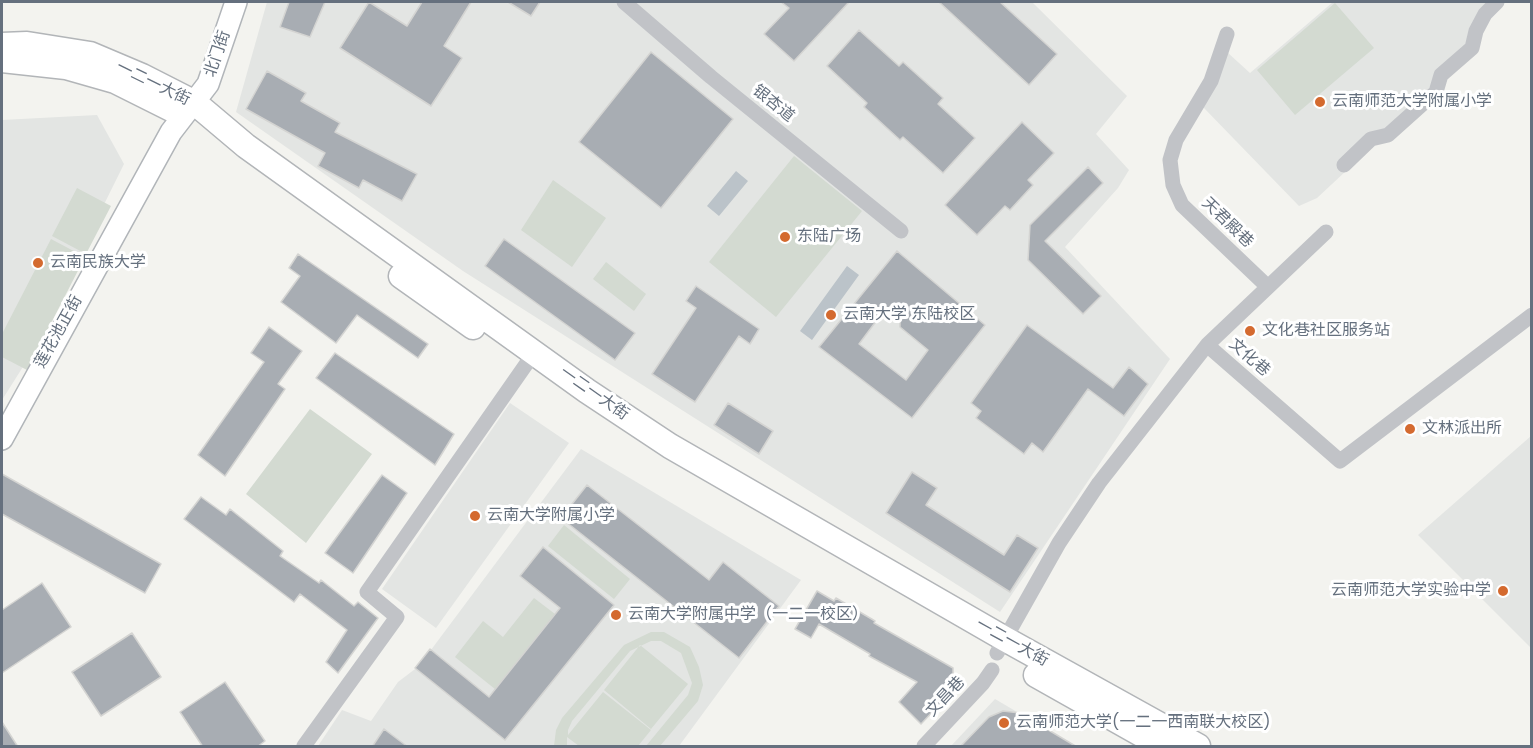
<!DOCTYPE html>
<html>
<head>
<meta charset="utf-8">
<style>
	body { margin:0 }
	#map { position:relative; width:1533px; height:748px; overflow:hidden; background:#f3f3ef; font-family:Poppins,sans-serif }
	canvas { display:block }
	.frame { position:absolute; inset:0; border:3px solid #65707e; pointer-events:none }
</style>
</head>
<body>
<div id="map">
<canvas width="1533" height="748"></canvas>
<div class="frame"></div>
</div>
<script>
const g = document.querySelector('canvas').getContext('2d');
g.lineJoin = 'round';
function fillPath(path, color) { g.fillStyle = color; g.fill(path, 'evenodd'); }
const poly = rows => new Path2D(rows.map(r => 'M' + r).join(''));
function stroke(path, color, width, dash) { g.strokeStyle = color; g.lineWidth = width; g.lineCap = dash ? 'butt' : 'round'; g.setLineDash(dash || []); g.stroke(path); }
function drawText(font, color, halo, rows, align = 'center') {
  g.font = font + ' Poppins,"Noto Sans SC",sans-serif'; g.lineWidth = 6; g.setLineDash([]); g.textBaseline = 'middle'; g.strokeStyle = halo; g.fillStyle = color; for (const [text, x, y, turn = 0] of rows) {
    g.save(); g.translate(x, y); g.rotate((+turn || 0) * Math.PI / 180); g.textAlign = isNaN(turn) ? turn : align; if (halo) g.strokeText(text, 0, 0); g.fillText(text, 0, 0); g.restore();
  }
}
fillPath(poly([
	[267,2,1032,2,1127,96,1096,134,1129,170,1118,188,1065,247,1170,359,1000,612,463,271,236,112],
	[1333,2,1506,2,1488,18,1480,36,1375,144,1317,198,1299,206,1203,107,1227,52,1250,73],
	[97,115,124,164,26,362,2,400,2,120],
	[510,403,569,443,436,628,382,589],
	[1531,436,1531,648,1418,535],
	[581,449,801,580,679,746,318,746,342,710,371,721,398,682,419,666],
	[995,699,1075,746,951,746]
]), '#e3e5e3');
fillPath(poly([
	[1335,3,1374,48,1295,115,1257,70],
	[794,156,862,211,776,317,709,262],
	[553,180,606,218,572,267,521,230],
	[77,188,111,206,86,254,52,236],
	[51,239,85,257,27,370,2,357,2,334],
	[606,262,646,294,634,311,593,279],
	[310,409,372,454,306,543,246,494],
	[564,525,630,579,614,599,548,546],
	[534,598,555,614,495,689,455,657,483,621,503,637],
	[651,632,664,632,690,647,699,667,703,685,698,701,660,746,646,746,688,695,692,683,681,653,661,641,651,641,630,651,572,721,568,730,568,735,603,692,651,730,638,746,579,746,567,737,567,746,554,746,556,730,562,718,624,645],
	[640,645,688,684,651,729,604,690]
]), '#d3dad1');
fillPath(poly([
	[736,171,748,181,719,216,707,206],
	[847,266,859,275,812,340,800,331]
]), '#bbc3c9');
const building = poly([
	[289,2,325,2,310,37,280,27,289,2],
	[369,2,407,26,422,2,471,2,444,46,462,58,431,106,340,48,369,2],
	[508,2,540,2,531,16,508,2],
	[781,2,849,2,794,61,764,34,789,8,781,2],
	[939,2,1000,2,1057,54,1029,85,939,2],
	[859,30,899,66,903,62,943,98,938,104,975,138,943,173,903,137,900,140,864,107,867,103,827,66,859,30],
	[651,52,733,119,661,208,579,142,651,52],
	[267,71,306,93,301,101,340,123,335,132,417,174,402,201,363,180,359,188,318,166,325,153,246,109,267,71],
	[1022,122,1054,153,1028,180,1033,185,1010,210,1005,206,977,235,945,205,1022,122],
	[1088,167,1103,183,1045,241,1101,296,1083,314,1028,260,1030,225,1088,167],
	[504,239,635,333,615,360,485,266,504,239],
	[897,251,985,325,912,418,819,347,897,251],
	[886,308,900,320,900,327,928,350,906,380,859,344,886,308],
	[298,254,428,344,418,358,357,315,336,343,281,302,300,276,289,268,298,254],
	[696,286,759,329,750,344,739,336,695,402,652,374,696,308,686,301,696,286],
	[1027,325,1113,388,1129,367,1148,384,1124,416,1088,389,1043,452,1032,443,1024,454,976,418,981,411,971,403,1027,325],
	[269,327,302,351,278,384,285,389,225,476,198,455,264,362,251,353,269,327],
	[335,353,454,434,435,465,316,378,335,353],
	[728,403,773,431,759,454,714,425,728,403],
	[912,472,937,488,926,505,1004,555,1017,535,1038,548,1010,592,886,513,912,472],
	[2,474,161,564,145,593,2,514,2,474],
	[382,475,407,493,353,573,325,553,382,475],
	[587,485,709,580,723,562,779,606,739,658,561,518,587,485],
	[201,497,226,515,230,509,283,551,280,556,319,583,321,580,354,606,358,602,378,618,338,673,326,662,347,630,300,594,294,602,184,519,201,497],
	[543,547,614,605,505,740,415,668,430,649,489,697,560,608,520,576,543,547],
	[42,583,71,627,2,673,2,610,42,583],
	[817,591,834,601,836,598,875,621,874,623,953,668,953,690,921,724,899,702,917,682,869,656,870,654,819,624,811,638,795,629,817,591],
	[132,633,161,677,101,716,72,672,132,633],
	[225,682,265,741,257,747,203,747,180,712,225,682],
	[1003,711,1020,713,1077,747,960,747,989,717,1003,711],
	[2,722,18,747,2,747,2,722],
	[384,729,408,747,372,747,384,729]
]);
fillPath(building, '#a8adb3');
stroke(building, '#d4d4d2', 1.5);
const secondary = poly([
	[2,439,171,132,208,84,236,2]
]);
const primary = poly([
	[2,45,27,44,90,54,142,76,195,103,246,146,587,391,670,446,1005,639,1198,746],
	[2,60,66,67,115,81,177,112],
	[401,276,473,327],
	[1036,675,1162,746]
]);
stroke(secondary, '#b1b5b9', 24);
stroke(primary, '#b2b5b8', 27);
stroke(poly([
	[624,2,711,77,901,231],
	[1227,34,1211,81,1176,140,1170,160,1173,185,1182,205,1268,287],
	[1344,165,1371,139,1388,135,1436,92,1441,75,1472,48,1476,31,1485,14,1497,2],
	[1207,345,1326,232],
	[997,653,1059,543,1099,483,1207,345,1340,461,1532,315],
	[304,746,397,617,367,592,527,363],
	[924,746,983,683,992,670]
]), '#c1c3c7', 15);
stroke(secondary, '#fff', 21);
stroke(primary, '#fff', 24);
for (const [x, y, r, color] of [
	[1320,102,6,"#d46a2f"],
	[785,237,6,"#d46a2f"],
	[38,263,6,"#d46a2f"],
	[831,315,6,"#d46a2f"],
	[1250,331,6,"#d46a2f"],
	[1410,429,6,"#d46a2f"],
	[475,516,6,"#d46a2f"],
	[1503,591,6,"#d46a2f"],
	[616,615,6,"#d46a2f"],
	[1004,723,6,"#d46a2f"]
]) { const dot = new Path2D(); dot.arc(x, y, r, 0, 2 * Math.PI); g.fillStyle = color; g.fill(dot); stroke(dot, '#fff', 2); }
drawText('16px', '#65707e', '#fff', [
	["北门街",218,54,-71],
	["一二一大街",153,84,26],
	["银杏道",773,104,39],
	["天君殿巷",1227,223,44],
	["莲花池正街",59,332,-61],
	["文化巷",1249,358,41],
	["一二一大街",594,394,35],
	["一二一大街",1012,643,29],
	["文昌巷",946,697,-47]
]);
drawText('16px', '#65707e', '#fff', [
	["云南师范大学附属小学",1332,102],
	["东陆广场",797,237],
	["云南民族大学",50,263],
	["云南大学 东陆校区",843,315],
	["文化巷社区服务站",1262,331],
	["文林派出所",1422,429],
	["云南大学附属小学",487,516],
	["云南师范大学实验中学",1491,591,"right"],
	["云南大学附属中学（一二一校区）",628,615],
	["云南师范大学(一二一西南联大校区)",1016,723]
], 'left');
</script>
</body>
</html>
